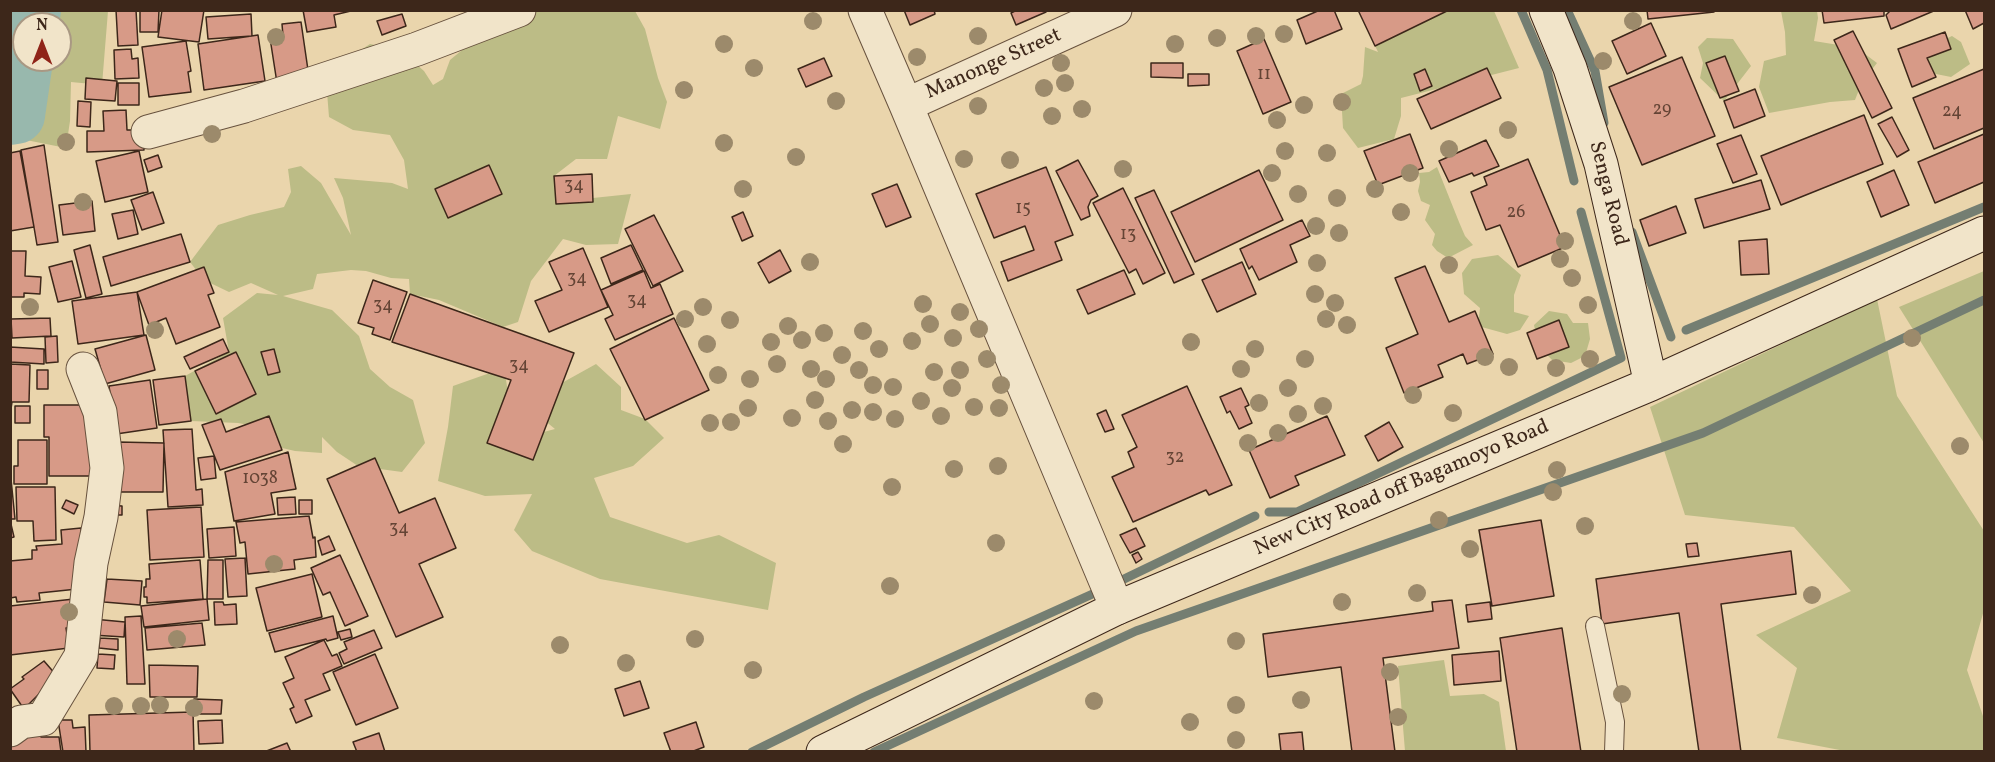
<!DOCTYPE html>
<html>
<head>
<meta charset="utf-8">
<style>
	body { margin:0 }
	#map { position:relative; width:1995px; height:762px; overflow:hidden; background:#ead5ac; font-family:Vollkorn,serif }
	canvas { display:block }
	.frame { position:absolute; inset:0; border:12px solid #3d271a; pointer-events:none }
	.north { position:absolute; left:12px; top:12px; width:60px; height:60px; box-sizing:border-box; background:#f1e4c9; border:2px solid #a99883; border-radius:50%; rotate:0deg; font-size:16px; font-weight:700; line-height:24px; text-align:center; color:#3d271a }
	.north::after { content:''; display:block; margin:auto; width:21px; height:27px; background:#8f2418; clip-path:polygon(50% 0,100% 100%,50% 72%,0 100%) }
</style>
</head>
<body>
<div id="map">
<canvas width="1995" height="762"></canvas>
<div class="frame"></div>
<div class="north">N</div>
</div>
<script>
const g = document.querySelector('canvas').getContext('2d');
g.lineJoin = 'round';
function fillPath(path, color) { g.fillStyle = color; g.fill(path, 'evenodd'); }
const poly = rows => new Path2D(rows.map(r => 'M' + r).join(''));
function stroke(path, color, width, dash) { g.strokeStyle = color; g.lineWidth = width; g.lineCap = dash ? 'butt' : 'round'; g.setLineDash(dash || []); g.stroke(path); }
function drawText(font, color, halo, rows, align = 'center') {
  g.font = font + ' Vollkorn,serif'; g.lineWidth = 4.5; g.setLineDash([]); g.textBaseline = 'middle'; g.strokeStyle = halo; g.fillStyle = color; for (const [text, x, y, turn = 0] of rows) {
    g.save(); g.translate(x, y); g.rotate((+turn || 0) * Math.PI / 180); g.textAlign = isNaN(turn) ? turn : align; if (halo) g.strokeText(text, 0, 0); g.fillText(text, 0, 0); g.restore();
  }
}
fillPath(poly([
	[10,11,108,11,102,85,71,82,70,121,66,148,11,137],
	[24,24,60,24,60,60,24,60],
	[488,11,635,11,645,29,658,78,667,102,660,129,618,116,607,159,576,159,554,176,565,191,593,198,631,194,618,244,586,245,563,239,531,281,518,322,503,327,439,300,410,294,409,279,391,278,366,271,351,270,317,274,313,289,283,296,332,310,359,336,370,369,390,387,413,400,425,443,402,472,358,466,337,452,322,437,322,453,295,451,265,444,266,428,238,423,191,421,168,400,185,376,229,352,223,318,257,293,278,295,251,283,229,292,204,280,190,262,218,225,250,215,284,207,291,192,288,169,301,166,321,183,351,235,343,198,334,178,392,183,408,189,404,160,390,135,353,130,329,117,327,92,344,61,370,44,400,50,424,71,433,85,443,79,450,60,467,46],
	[1358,11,1494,11,1519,68,1401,98,1401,116,1394,139,1358,148,1343,128,1341,94,1361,84,1363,76,1365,47,1378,52],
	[1781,11,1817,11,1818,18,1814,41,1857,48,1877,63,1862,82,1855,100,1830,102,1769,113,1759,87,1764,61,1786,55,1785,32],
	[1952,36,1961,42,1970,64,1951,77,1921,71,1920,51],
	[1707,38,1733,39,1751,66,1724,101,1700,78,1703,63,1698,47],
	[1437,167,1459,222,1465,236,1473,245,1448,258,1437,251,1432,245,1435,234,1425,220,1430,205,1421,201,1418,191,1420,182,1419,173,1429,172],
	[1498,255,1521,275,1514,295,1514,312,1529,316,1520,330,1507,334,1478,326,1480,308,1464,294,1462,273,1472,259],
	[1984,271,1984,443,1899,307],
	[1877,299,1897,396,1984,531,1984,610,1967,670,1984,719,1984,751,1845,751,1777,738,1797,668,1756,635,1851,591,1794,527,1685,515,1650,407],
	[1549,311,1567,314,1573,323,1588,323,1590,339,1585,356,1571,363,1552,360,1538,345,1534,325],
	[596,364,621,387,621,410,645,419,664,438,633,466,594,478,610,517,687,543,719,535,776,563,768,610,600,579,532,551,514,530,532,494,485,496,438,481,448,427,453,386,504,368,511,410,521,438,555,429,532,410,560,384],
	[1444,660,1450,696,1484,694,1499,702,1506,751,1405,751,1398,666]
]), '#bcbc86');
stroke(poly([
	[1521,10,1547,70,1574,181],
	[1567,10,1595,71,1604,123],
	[1632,232,1671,337],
	[1686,330,1984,207],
	[1269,512,1297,512,1621,358,1581,212],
	[1122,580,1255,516],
	[752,752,864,697,1097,592],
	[874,752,1136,631,1703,433,1984,300]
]), '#747e72', 9);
stroke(poly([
	[30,24,32,10],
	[10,116,16,115,24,60]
]), '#98b8ad', 58);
const building = poly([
	[116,10,136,10,138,45,118,46,116,10],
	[140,10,159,10,158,32,140,32,140,10],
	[162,10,204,10,199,42,158,37,162,10],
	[303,10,355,10,334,15,336,27,307,32,303,10],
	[904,10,934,10,935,14,910,25,904,10],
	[1017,10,1045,10,1046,12,1016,25,1011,13,1017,10],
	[1320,10,1334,10,1342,29,1306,44,1297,20,1320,10],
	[1358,10,1449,10,1375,46,1358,10],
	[1647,10,1714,10,1714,12,1648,19,1647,10],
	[1822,10,1884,10,1884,16,1824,23,1822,10],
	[1891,10,1936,10,1891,29,1886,15,1891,10],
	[1965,10,1984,10,1984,23,1973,29,1965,10],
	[251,14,252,36,208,39,206,17,251,14],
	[402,14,406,26,382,35,377,21,402,14],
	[301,22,309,77,277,83,270,38,283,36,282,24,301,22],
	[1651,23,1666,56,1627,74,1612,41,1651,23],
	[1853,31,1892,108,1872,118,1834,40,1853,31],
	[1945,32,1951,49,1927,58,1936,77,1912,87,1898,49,1945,32],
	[258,35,265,81,204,90,198,44,258,35],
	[1264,39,1291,102,1263,114,1237,51,1264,39],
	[186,41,191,71,188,72,191,92,149,97,142,47,186,41],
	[131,49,132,59,138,58,139,78,115,79,114,50,131,49],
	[1725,56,1739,91,1720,98,1706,63,1725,56],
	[1682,57,1715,136,1642,165,1609,87,1682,57],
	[824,58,832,76,806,87,798,69,824,58],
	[1151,63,1183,63,1183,78,1151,77,1151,63],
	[1487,68,1501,98,1431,129,1417,99,1487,68],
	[1425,69,1432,86,1420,91,1414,74,1425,69],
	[1984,69,1984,128,1934,149,1913,98,1984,69],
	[1188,74,1209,74,1209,85,1188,86,1188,74],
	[86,78,117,81,115,101,85,99,86,78],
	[118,83,139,83,139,105,118,105,118,83],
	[1755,89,1765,116,1734,128,1724,101,1755,89],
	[78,101,91,102,90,127,77,126,78,101],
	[126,110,127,130,143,130,144,150,87,152,87,131,104,131,103,111,126,110],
	[1864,115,1883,164,1781,205,1761,156,1864,115],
	[1892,117,1909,150,1897,157,1878,124,1892,117],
	[1410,134,1423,168,1378,185,1364,151,1410,134],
	[1984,134,1984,182,1935,203,1918,162,1984,134],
	[1741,135,1757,174,1733,183,1717,144,1741,135],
	[1486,140,1499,166,1474,176,1472,173,1449,182,1439,161,1486,140],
	[44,145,58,242,37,245,21,150,44,145],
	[20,151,34,227,10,231,10,153,20,151],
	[139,151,148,192,105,202,96,161,139,151],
	[158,155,162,167,148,172,144,160,158,155],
	[1528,159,1565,247,1518,267,1500,225,1486,230,1471,192,1487,185,1484,177,1528,159],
	[1078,160,1098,196,1091,200,1088,207,1090,216,1081,220,1056,171,1078,160],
	[489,165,502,194,448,218,435,189,489,165],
	[1046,167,1073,235,1055,242,1062,260,1008,281,1001,262,1034,250,1025,226,994,238,976,194,1046,167],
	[1259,170,1283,220,1195,262,1171,212,1259,170],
	[1894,170,1909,205,1881,217,1867,182,1894,170],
	[592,174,593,202,556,204,554,176,592,174],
	[1761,180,1770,209,1704,228,1695,199,1761,180],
	[897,184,911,217,886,227,872,194,897,184],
	[1123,188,1165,273,1143,284,1136,269,1129,273,1093,203,1123,188],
	[1154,190,1194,274,1174,283,1135,198,1154,190],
	[153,192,164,223,142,230,131,200,153,192],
	[92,201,95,231,63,235,59,205,92,201],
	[1676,206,1686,233,1649,246,1640,220,1676,206],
	[133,210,138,234,118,239,112,214,133,210],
	[743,212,753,236,742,241,732,217,743,212],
	[654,215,683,271,653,286,625,229,654,215],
	[1302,220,1310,236,1290,245,1297,262,1259,280,1252,266,1249,269,1240,249,1302,220],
	[181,234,190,262,111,286,103,257,181,234],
	[1767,239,1769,274,1741,275,1739,241,1767,239],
	[90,245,102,294,86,298,74,250,90,245],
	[631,245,643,270,611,284,601,258,631,245],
	[583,248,608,307,549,332,535,301,562,290,549,262,583,248],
	[780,250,791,271,769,283,758,263,780,250],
	[10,251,26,251,25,276,41,277,40,294,24,293,24,297,10,297,10,251],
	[72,261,81,297,58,302,49,267,72,261],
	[1242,262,1256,294,1217,312,1202,280,1242,262],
	[1425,266,1449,322,1475,311,1493,354,1467,364,1463,354,1438,365,1443,377,1404,393,1386,348,1418,334,1395,278,1425,266],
	[204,267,214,293,208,295,220,327,176,344,166,318,149,325,137,292,204,267],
	[1124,270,1135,294,1088,314,1077,290,1124,270],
	[644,271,651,288,660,284,673,314,615,340,605,319,613,315,601,290,644,271],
	[373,280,407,292,390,340,372,334,374,328,358,323,373,280],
	[137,292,144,335,78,344,72,301,137,292],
	[410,294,574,353,533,460,487,443,511,380,392,342,410,294],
	[50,318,51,336,12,338,11,319,50,318],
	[674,318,709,390,645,420,610,349,674,318],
	[1559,320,1569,347,1537,359,1527,333,1559,320],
	[146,335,155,370,105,384,95,349,146,335],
	[57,336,58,362,46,363,45,337,57,336],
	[223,339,229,352,190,369,184,357,223,339],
	[10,347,44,349,44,364,10,362,10,347],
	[274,349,280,372,268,375,261,352,274,349],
	[236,352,256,394,216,414,195,371,236,352],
	[10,364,30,365,29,402,12,402,11,409,10,364],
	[37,370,48,370,48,389,37,389,37,370],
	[185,376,191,421,159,425,153,380,185,376],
	[150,380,157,428,116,434,109,386,150,380],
	[1187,386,1232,485,1209,495,1206,490,1133,522,1112,477,1134,467,1128,452,1137,447,1122,415,1187,386],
	[1241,388,1249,405,1245,407,1252,423,1239,429,1230,411,1227,413,1220,397,1241,388],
	[44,405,94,405,94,476,49,476,49,437,44,437,44,405],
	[15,406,30,406,30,423,15,423,15,406],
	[1106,410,1114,429,1105,432,1097,414,1106,410],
	[269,416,282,450,220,470,202,425,221,419,226,432,269,416],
	[1327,416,1345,455,1295,476,1299,485,1270,498,1249,450,1327,416],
	[1389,422,1403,447,1378,461,1365,436,1389,422],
	[192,429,196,490,202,489,203,505,168,507,163,430,192,429],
	[18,440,47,440,47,484,14,484,14,466,18,466,18,440],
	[118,442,164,443,163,492,117,492,118,442],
	[288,452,296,489,271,493,275,514,234,521,225,472,288,452],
	[214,456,216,478,201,480,198,458,214,456],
	[375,458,399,513,435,498,456,548,419,564,443,617,396,637,327,479,375,458],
	[10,469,15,519,10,519,10,469],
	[16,487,55,487,56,540,34,541,33,521,17,521,16,487],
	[295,497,296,514,278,515,277,498,295,497],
	[66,500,78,505,74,514,62,508,66,500],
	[299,500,312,500,312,514,299,514,299,500],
	[106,505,122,506,122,515,106,515,106,505],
	[201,507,204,557,150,560,147,510,201,507],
	[309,516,313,538,315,537,316,557,294,560,295,569,248,574,245,542,240,543,236,522,309,516],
	[10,520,14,537,10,538,10,520],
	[1541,520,1554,596,1492,606,1479,530,1541,520],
	[234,527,236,556,209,558,207,529,234,527],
	[81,528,87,588,39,593,40,600,17,602,16,597,10,598,10,561,32,559,32,550,37,550,36,546,62,544,61,530,81,528],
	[1136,528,1145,546,1130,553,1120,535,1136,528],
	[329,536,335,550,322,555,318,541,329,536],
	[1697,543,1699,556,1688,557,1686,544,1697,543],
	[1791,551,1796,594,1721,604,1741,752,1699,752,1679,613,1602,624,1596,579,1791,551],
	[1138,552,1142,559,1136,563,1132,555,1138,552],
	[340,555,368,616,345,626,330,592,323,595,311,568,340,555],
	[245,558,247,596,228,597,225,559,245,558],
	[200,560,203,599,147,603,147,597,144,597,144,587,146,587,146,579,150,579,149,564,200,560],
	[208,560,223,560,223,599,207,599,208,560],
	[312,574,322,617,267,631,256,588,312,574],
	[107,579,142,581,140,605,104,602,107,579],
	[74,599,77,627,66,628,69,648,10,655,10,606,74,599],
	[207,599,209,620,144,627,141,606,207,599],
	[1452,600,1459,648,1383,658,1395,752,1352,752,1341,667,1268,677,1263,634,1433,611,1432,602,1452,600],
	[214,602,223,602,224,605,236,604,237,624,215,625,214,602],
	[1490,602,1492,619,1468,622,1466,605,1490,602],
	[141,616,145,684,127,684,125,617,141,616],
	[333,616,338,638,327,641,326,639,275,652,269,633,333,616],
	[93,619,125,622,124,637,92,635,93,619],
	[202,623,205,645,147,650,145,628,202,623],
	[1562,628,1581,752,1517,752,1500,638,1562,628],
	[350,629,352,637,341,640,338,632,350,629],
	[374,630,382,648,344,664,339,653,347,649,344,642,374,630],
	[100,638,118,639,118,650,99,648,100,638],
	[324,640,332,656,337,654,342,666,323,674,330,690,305,700,312,716,296,723,290,709,294,707,283,683,294,678,285,657,324,640],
	[1499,651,1501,681,1454,685,1452,655,1499,651],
	[98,654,115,655,114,669,97,668,98,654],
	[375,654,398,708,356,725,333,672,375,654],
	[44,661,57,676,24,709,10,689,24,679,22,677,44,661],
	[149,665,198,666,197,697,150,697,149,665],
	[640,681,649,708,624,716,615,689,640,681],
	[194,699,222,700,221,714,194,714,194,699],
	[193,712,194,752,90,752,89,715,193,712],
	[58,720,72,720,73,728,85,727,86,752,63,752,58,720],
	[222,720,223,743,199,744,198,721,222,720],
	[696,722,704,747,691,752,671,752,664,733,696,722],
	[41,732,41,737,59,737,61,752,10,752,10,740,41,732],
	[1302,732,1304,752,1281,752,1279,734,1302,732],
	[379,733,385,752,357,752,353,742,379,733],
	[287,743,291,752,264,752,287,743]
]);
fillPath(building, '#d79a87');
stroke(building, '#3d271a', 1.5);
const lane = poly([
	[1595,626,1615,722,1614,752]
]);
const street = poly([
	[865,10,906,105,1117,608],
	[906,105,1115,10],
	[148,132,244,106,417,49,519,10],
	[10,730,21,722,43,719,81,656,91,563,101,517,107,468,100,412,83,369]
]);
const secondary = poly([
	[1546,10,1570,68,1601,164,1651,384],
	[823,752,1117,608,1651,384,1984,233]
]);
stroke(lane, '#68523e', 20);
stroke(street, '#68523e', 35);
stroke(secondary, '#3d271a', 35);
stroke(lane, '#f1e4c9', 18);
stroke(street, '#f1e4c9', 33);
stroke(secondary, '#f1e4c9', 33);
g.fillStyle = '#9c8a6b';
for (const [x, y] of [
	[813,21],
	[1633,21],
	[1284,34],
	[978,36],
	[1256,36],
	[276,37],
	[1217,38],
	[724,44],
	[1175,44],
	[917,57],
	[1603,61],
	[1061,63],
	[754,68],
	[1065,83],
	[1044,88],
	[684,90],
	[836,101],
	[1342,102],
	[1304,105],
	[978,106],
	[1082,109],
	[1052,116],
	[1277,120],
	[1508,130],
	[212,134],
	[66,142],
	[724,143],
	[1449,149],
	[1285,151],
	[1327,153],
	[796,157],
	[964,159],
	[1010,160],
	[1123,169],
	[1272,173],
	[1410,173],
	[743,189],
	[1375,189],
	[1298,194],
	[1337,198],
	[83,202],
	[1401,212],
	[1316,226],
	[1339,233],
	[1565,241],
	[1560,259],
	[810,262],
	[1317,263],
	[1449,265],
	[1572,278],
	[1315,294],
	[1335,303],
	[923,304],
	[1588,305],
	[30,307],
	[703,307],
	[960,312],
	[685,319],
	[1326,319],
	[730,320],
	[930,324],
	[1347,325],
	[788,326],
	[979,329],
	[155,330],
	[863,331],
	[824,333],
	[953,338],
	[1912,338],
	[802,340],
	[912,341],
	[771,342],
	[1191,342],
	[707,344],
	[879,349],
	[1255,349],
	[842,355],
	[1485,357],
	[987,359],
	[1305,359],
	[1590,359],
	[777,364],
	[1509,367],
	[1556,368],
	[811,369],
	[1241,369],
	[859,370],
	[960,370],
	[934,372],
	[718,375],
	[750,379],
	[826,379],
	[873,385],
	[1001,385],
	[893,387],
	[952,388],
	[1288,388],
	[1413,395],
	[815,400],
	[921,401],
	[1259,403],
	[1323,406],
	[974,407],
	[748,408],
	[999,408],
	[852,410],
	[873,412],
	[1453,413],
	[1298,414],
	[941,416],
	[792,418],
	[895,419],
	[828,421],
	[731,422],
	[710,423],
	[1278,433],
	[1248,443],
	[843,444],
	[1960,446],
	[998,466],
	[954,469],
	[1557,470],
	[892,487],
	[1553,492],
	[1439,520],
	[1585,526],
	[996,543],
	[1470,549],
	[274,564],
	[890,586],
	[1417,593],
	[1812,595],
	[1342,602],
	[69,612],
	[177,639],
	[695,639],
	[1236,641],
	[560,645],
	[626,663],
	[753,670],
	[1390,672],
	[1622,694],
	[1301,700],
	[1094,701],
	[160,705],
	[1236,705],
	[114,706],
	[141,706],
	[194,708],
	[1398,717],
	[1190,722],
	[1236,740]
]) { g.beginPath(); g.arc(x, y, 9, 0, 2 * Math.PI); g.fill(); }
drawText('18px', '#644435', null, [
	["11",1264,76],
	["29",1662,111],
	["24",1952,113],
	["34",574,187],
	["15",1023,210],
	["26",1516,214],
	["13",1128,236],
	["34",577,280],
	["34",637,302],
	["34",383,307],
	["34",519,367],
	["32",1175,459],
	["1038",260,480],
	["34",399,530]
]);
drawText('21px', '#3d271a', '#f1e4c9', [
	["Manonge Street",994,65,-24],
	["Senga Road",1607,194,76],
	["New City Road off Bagamoyo Road",1402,489,-23]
]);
</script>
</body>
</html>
